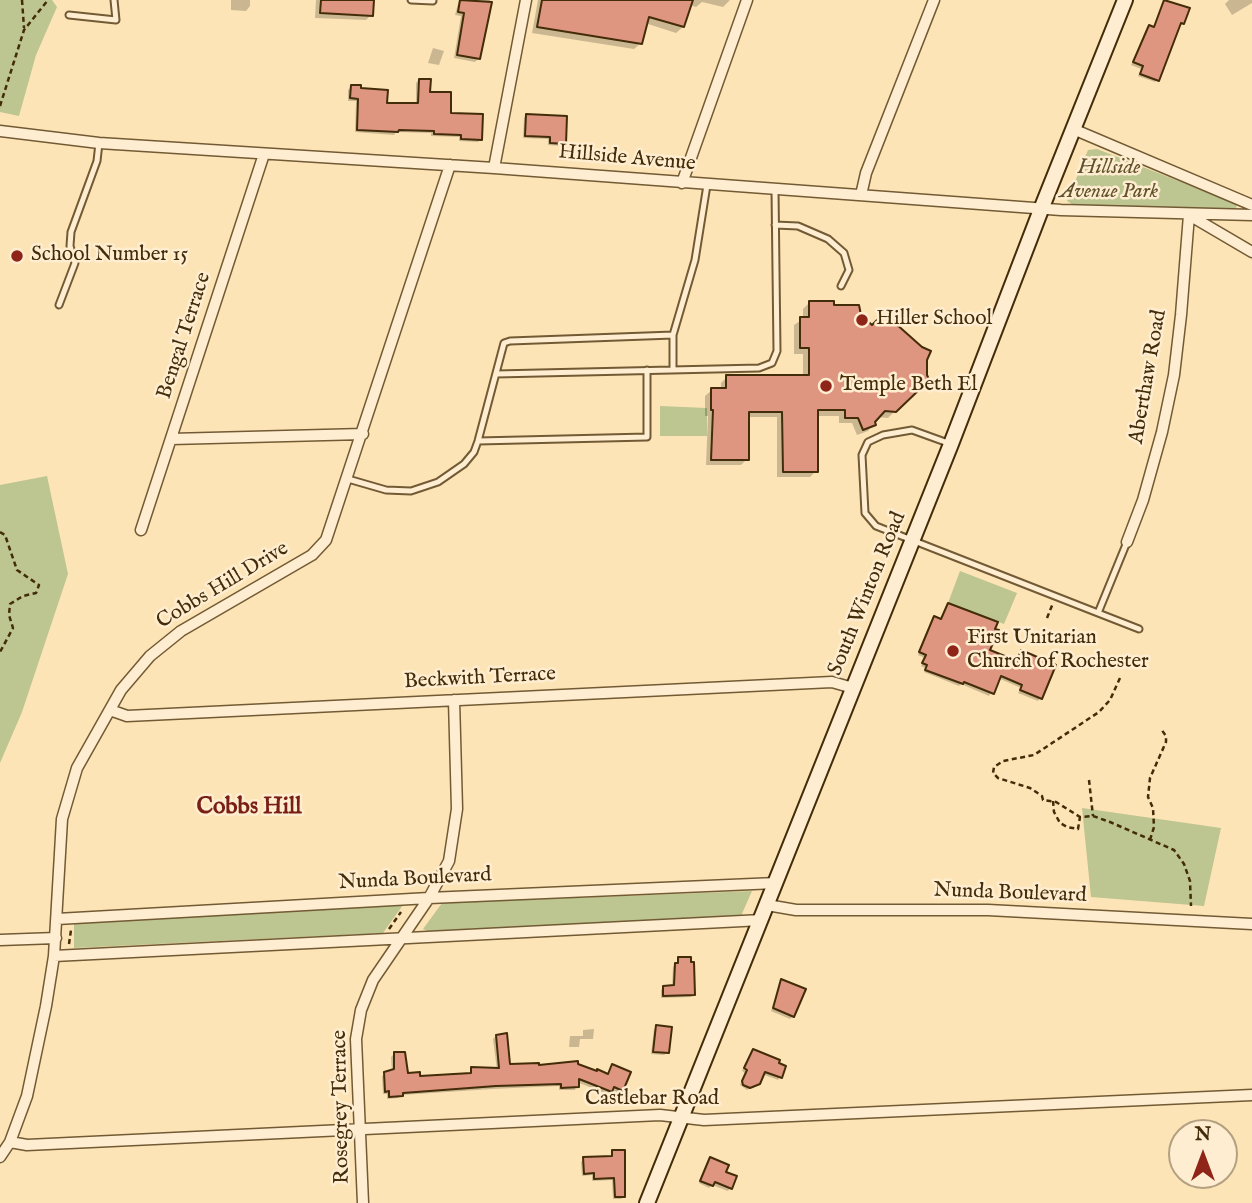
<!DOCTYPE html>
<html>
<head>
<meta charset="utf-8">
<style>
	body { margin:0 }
	#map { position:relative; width:1252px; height:1203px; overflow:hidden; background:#fde4b6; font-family:"IM FELL English",serif }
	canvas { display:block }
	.north { position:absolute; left:1168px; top:1119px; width:70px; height:70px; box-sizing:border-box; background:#feedd0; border:2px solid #b3a080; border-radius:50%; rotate:0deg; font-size:19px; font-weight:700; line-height:28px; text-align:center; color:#432c09 }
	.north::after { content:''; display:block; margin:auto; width:24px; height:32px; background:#8f2418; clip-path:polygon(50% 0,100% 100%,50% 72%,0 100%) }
</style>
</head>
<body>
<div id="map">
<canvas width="1252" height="1203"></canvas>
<div class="north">N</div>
</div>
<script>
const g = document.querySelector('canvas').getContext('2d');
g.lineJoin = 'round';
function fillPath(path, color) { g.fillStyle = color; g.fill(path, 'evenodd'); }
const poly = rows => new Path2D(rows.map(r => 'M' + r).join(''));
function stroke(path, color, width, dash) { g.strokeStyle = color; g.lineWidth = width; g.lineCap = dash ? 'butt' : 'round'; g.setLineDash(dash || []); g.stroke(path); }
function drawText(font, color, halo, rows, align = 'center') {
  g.font = font + ' "IM FELL English",serif'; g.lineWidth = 5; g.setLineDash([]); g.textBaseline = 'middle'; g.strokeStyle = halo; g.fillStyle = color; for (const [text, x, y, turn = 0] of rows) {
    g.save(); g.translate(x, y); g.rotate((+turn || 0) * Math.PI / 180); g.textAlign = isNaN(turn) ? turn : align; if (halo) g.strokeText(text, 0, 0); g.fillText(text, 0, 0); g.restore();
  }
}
fillPath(poly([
	[0,0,52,0,57,7,36,55,19,116,0,112],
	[1097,149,1237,204,1236,209,1157,210,1072,204,1067,201,1088,150],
	[660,406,707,408,707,436,660,436],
	[47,476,68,574,22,712,0,763,0,485],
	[960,571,1017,593,1004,624,948,603],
	[1082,808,1221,828,1204,906,1091,897],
	[752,891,741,916,428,931,423,929,442,903],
	[403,905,383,933,74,948,74,923]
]), '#bdc590');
fillPath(poly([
	[231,0,250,0,250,6,246,11,231,10],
	[316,0,372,0,371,15,366,20,315,18],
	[459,0,490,0,479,58,475,62,454,58,461,16,455,15],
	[538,0,730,0,723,7,702,2,696,7,690,5,683,27,676,33,645,23,641,43,634,49,532,33],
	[1252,0,1252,3,1232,15,1225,4,1229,0],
	[1165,1,1183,23,1178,25,1155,82,1138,76,1141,69,1131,65,1147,30,1153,29],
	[433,48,444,51,439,65,428,63],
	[419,80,428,94,449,115,481,139,478,142,459,141,459,137,431,136,431,133,396,132,394,135,355,132,356,101,348,101,348,90,351,87,385,104,416,105,416,83],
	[526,115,564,143,562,146,548,145,548,139,523,138,524,118],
	[809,303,832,306,859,316,871,327,926,360,925,375,929,384,923,390,912,394,888,418,877,417,868,431,857,435,852,423,839,423,839,416,816,416,816,471,810,477,777,477,777,417,747,417,747,459,741,465,706,465,708,416,705,416,705,396,712,390,721,390,721,383,727,377,803,377,803,354,794,354,794,325,803,319,803,309],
	[948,605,988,651,1016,663,1022,652,1040,698,1038,701,1018,693,1021,688,998,678,989,696,961,684,959,686,924,672,925,668,921,666,925,658,918,655,932,621,935,618,940,620],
	[679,959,694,995,691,997,661,998,661,990,664,987,672,987,673,967],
	[782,981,793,1016,790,1019,771,1011],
	[657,1026,667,1053,664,1055,651,1054,654,1029],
	[594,1029,593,1039,580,1039,579,1047,569,1047,570,1036,583,1036,583,1030],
	[496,1036,509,1066,576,1065,607,1075,613,1066,629,1073,619,1093,611,1090,607,1094,577,1082,575,1090,559,1090,559,1086,492,1089,402,1095,398,1098,387,1099,387,1094,383,1094,382,1076,392,1072,391,1057,394,1054,406,1075,419,1078,469,1075,472,1068,497,1070,493,1039],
	[756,1051,780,1077,778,1080,762,1074,758,1083,747,1090,740,1085,745,1073,742,1071,745,1063],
	[613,1152,624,1196,621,1199,613,1199,612,1180,592,1181,592,1175,582,1176,581,1162,584,1159,610,1158],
	[710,1159,724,1173,730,1188,728,1191,712,1185,709,1188,699,1183]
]), '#0003');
const building = poly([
	[321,0,374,0,373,16,320,13,321,0],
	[460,0,492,2,480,59,457,55,464,13,458,12,460,0],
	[542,0,693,0,684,27,649,17,642,44,537,27,542,0],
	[1164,0,1190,8,1184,24,1181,23,1159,81,1140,74,1143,66,1133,62,1149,25,1154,27,1164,0],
	[419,79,431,79,430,92,451,92,451,113,483,114,482,140,461,139,461,135,434,134,434,131,399,130,398,132,357,130,358,99,350,98,351,85,361,85,361,88,388,90,387,103,418,103,419,79],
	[526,114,567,116,566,144,550,143,550,137,525,136,526,114],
	[809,301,834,301,834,305,859,305,861,315,872,325,879,318,884,323,895,323,922,347,931,351,927,360,927,375,931,384,921,388,896,412,885,411,875,422,876,425,863,430,858,418,845,418,845,410,818,410,818,472,783,472,782,412,749,412,749,460,711,460,713,410,711,410,711,388,726,388,726,375,809,375,809,348,800,348,800,317,809,317,809,301],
	[948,603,998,622,995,629,999,630,990,650,1017,661,1021,650,1056,665,1042,699,1020,690,1022,685,1001,676,994,694,964,682,963,684,925,670,927,665,922,663,926,655,919,652,934,616,941,619,948,603],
	[678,957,691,957,691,962,694,962,695,995,663,996,663,986,674,985,675,963,678,963,678,957],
	[781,979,806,989,794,1017,773,1008,781,979],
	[656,1025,672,1027,669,1053,653,1052,656,1025],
	[507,1033,510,1064,539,1063,539,1065,578,1061,578,1064,597,1071,597,1069,608,1074,612,1064,631,1072,623,1091,614,1087,612,1092,579,1079,579,1087,561,1088,561,1084,496,1086,403,1093,403,1096,389,1097,389,1091,385,1092,384,1072,394,1069,394,1052,405,1052,408,1073,420,1072,420,1076,471,1073,471,1067,499,1068,496,1035,507,1033],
	[753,1049,780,1060,779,1063,786,1066,782,1078,765,1072,760,1084,750,1088,743,1085,742,1081,747,1070,744,1068,753,1049],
	[612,1150,625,1150,625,1197,615,1197,614,1178,594,1179,594,1173,584,1174,583,1157,612,1156,612,1150],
	[710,1157,729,1165,726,1172,737,1176,732,1189,715,1182,713,1186,700,1181,710,1157]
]);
fillPath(building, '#df9681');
stroke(building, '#432c09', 2);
const service = poly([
	[411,0,433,1],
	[69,15,116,20,114,0],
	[775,225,798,226,828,239,844,253,849,270,841,286],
	[59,305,75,263,70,246,71,232,97,161,99,143],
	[673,369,673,335,695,260,707,185],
	[496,374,759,368,772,363,777,351,775,190],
	[478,441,647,437,647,370],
	[948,443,912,430,883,435,868,442,862,455,865,513,876,526,1098,613,1127,542],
	[348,479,386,490,411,491,438,482,464,464,474,452,478,441,504,343,510,341,673,335],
	[1098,613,1139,629]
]);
const minor = poly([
	[1073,129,1252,205],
	[0,131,99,143,494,168,1061,210,1252,215],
	[494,168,526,0],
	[682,183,747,0],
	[861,195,866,173,934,0],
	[171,439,363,434],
	[141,530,264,154],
	[1127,542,1143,500,1162,432,1174,375,1181,315,1189,215,1252,252],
	[110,710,127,716,832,682,853,688],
	[767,905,796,910,988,910,1252,924],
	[57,919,429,898,776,883],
	[0,940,56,938],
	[54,956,762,920],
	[10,1142,27,1145,660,1115,704,1120,1252,1095],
	[0,1157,10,1142,27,1096,46,1006,54,956,62,819,77,768,121,690,150,656,181,631,312,555,326,540,450,165],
	[363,1203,356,1039,361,1010,373,980,429,898,449,861,457,809,454,700]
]);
const secondary = poly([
	[647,1203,951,444,1042,207,1125,0]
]);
stroke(service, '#725a34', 9);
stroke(minor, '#725a34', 13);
stroke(secondary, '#432c09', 18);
stroke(poly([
	[22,0,24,28],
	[0,106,24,30,48,0],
	[0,532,5,535,17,570,39,585,36,593,23,596,10,604,9,615,13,628,0,652],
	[1047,618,1053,603],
	[1120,678,1110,700,1099,712,1034,755,1003,761,994,767,993,773,998,778,1030,788,1042,796,1043,800,1056,802,1080,817,1093,816,1110,822,1174,850,1184,864,1190,881,1191,906],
	[1089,780,1093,816],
	[1053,801,1054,812,1060,823,1067,827,1078,829,1080,817],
	[1150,840,1154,827,1153,808,1148,797,1150,778,1166,742,1166,736,1161,729],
	[389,929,401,912],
	[69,944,71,930]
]), '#432c09', 2.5, [5, 3.5]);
stroke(service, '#feedd0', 5);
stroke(minor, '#feedd0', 10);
stroke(secondary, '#feedd0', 14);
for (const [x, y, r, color] of [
	[17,256,7,"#8f2418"],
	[862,320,7,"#8f2418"],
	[826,386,7,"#8f2418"],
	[953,651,7,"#8f2418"]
]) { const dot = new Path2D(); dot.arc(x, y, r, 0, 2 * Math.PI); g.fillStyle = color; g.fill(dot); stroke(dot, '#feedd0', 2.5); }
drawText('21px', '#432c09', '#feedd0', [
	["Hillside Avenue",627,159,5],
	["Bengal Terrace",185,336,-72],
	["Aberthaw Road",1149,377,-80],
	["Cobbs Hill Drive",223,586,-31],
	["South Winton Road",868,594,-68],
	["Beckwith Terrace",480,679,-3],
	["Nunda Boulevard",415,880,-3],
	["Nunda Boulevard",1010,894,2],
	["Castlebar Road",652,1100],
	["Rosegrey Terrace",342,1107,-91]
]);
drawText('italic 21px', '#62522b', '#feedd0', [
	["Hillside",1109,169],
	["Avenue Park",1109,193]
]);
drawText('21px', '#432c09', '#feedd0', [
	["School Number 15",31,256],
	["Hiller School",876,320],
	["Temple Beth El",840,386],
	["First Unitarian",967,639],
	["Church of Rochester",967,663]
], 'left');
drawText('bold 23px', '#7a1f14', '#feedd0', [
	["Cobbs Hill",249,808]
]);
</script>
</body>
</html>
